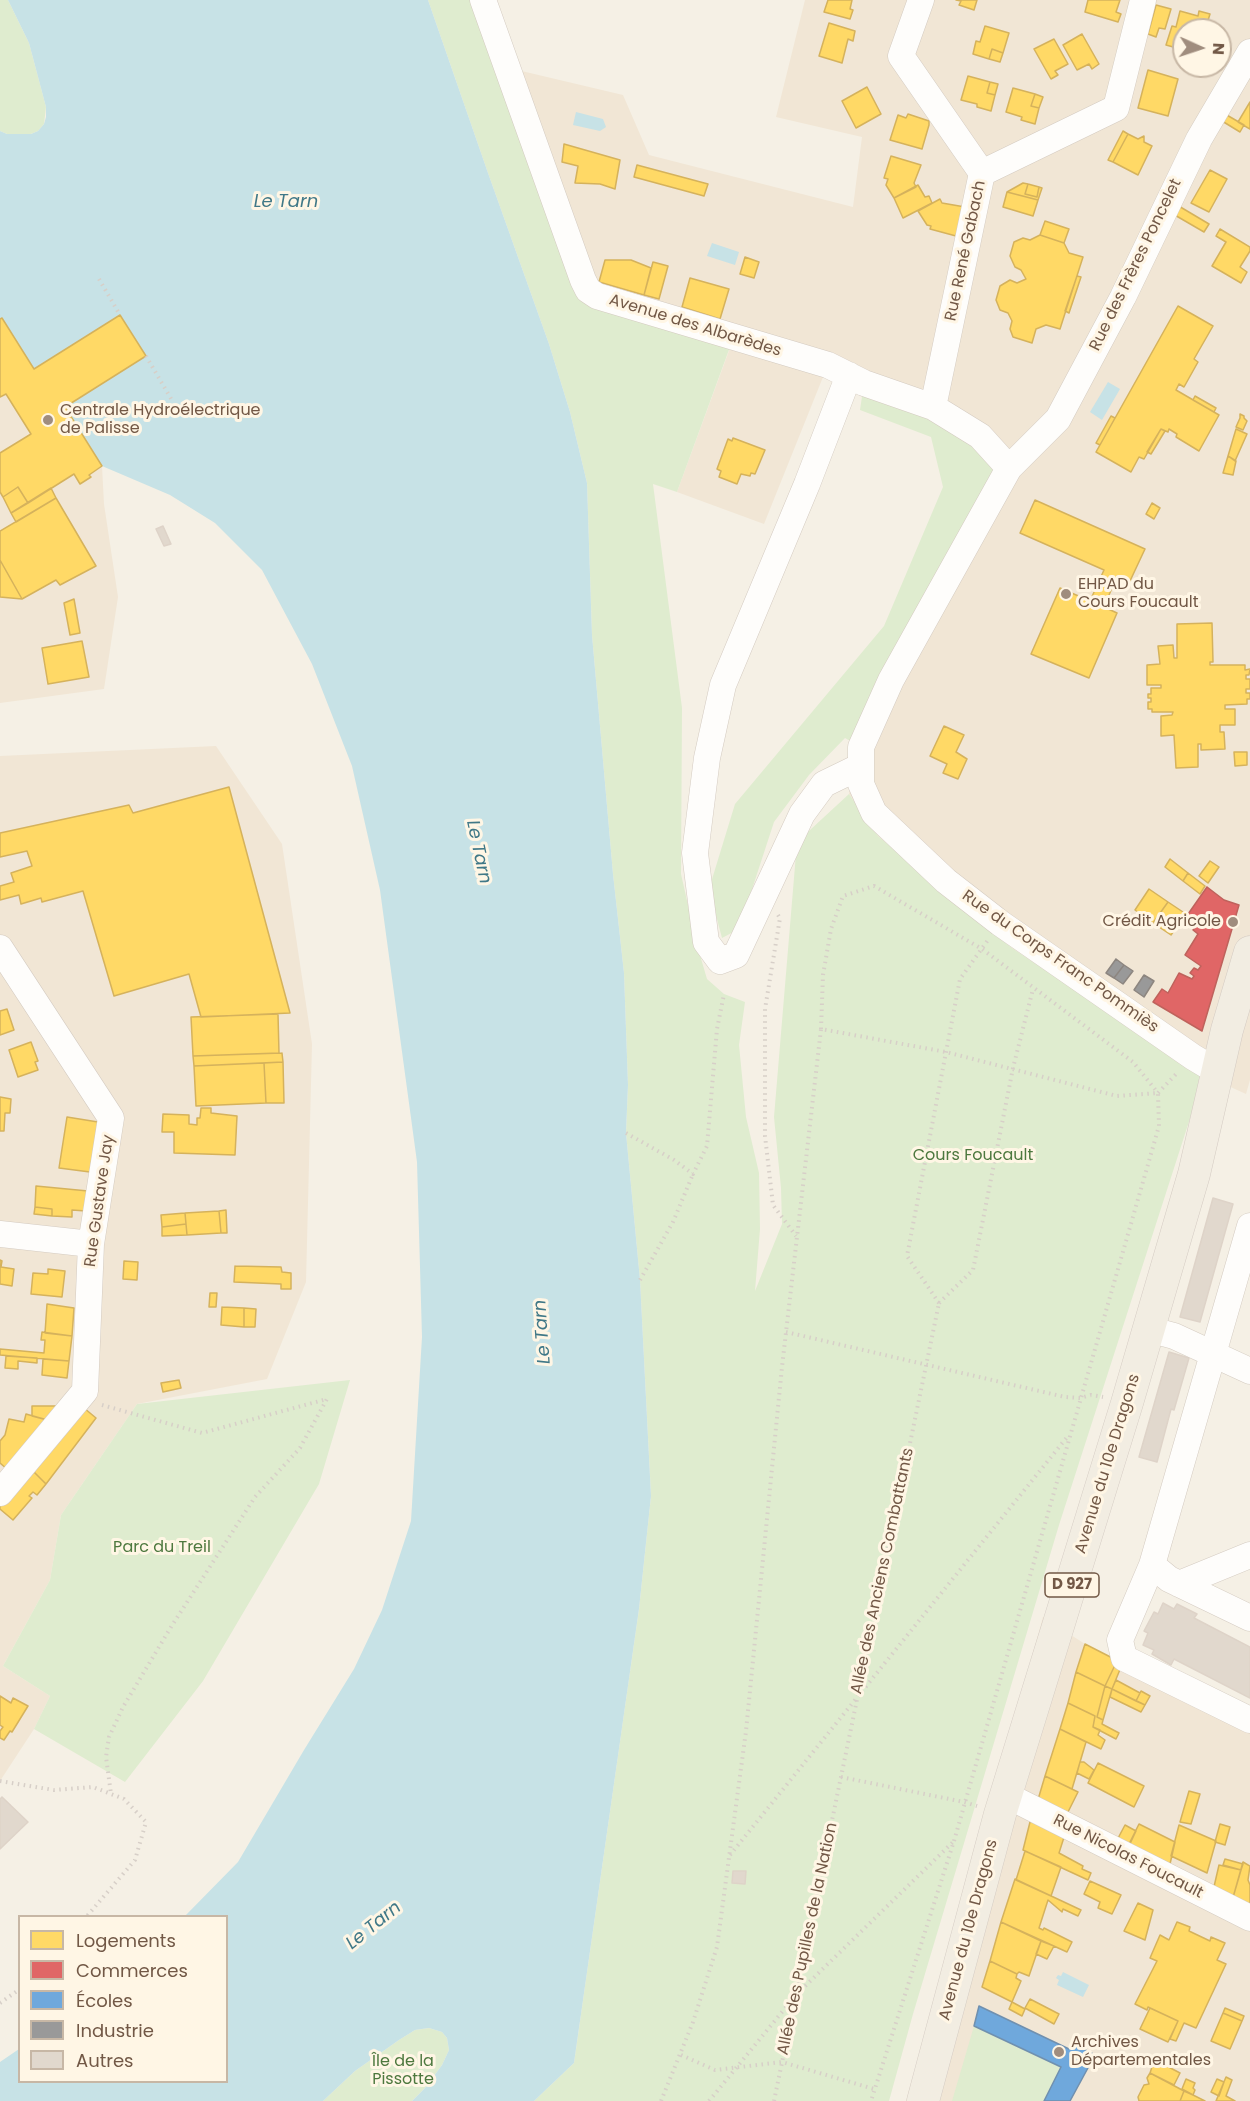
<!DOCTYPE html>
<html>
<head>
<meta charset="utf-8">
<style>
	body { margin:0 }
	#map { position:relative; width:1250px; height:2101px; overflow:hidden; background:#f5f0e5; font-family:Poppins,sans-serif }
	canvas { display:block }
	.legend { position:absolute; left:18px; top:1915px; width:210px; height:168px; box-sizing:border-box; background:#fff6e5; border:2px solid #c7b7a5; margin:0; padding:8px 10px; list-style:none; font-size:18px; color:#725846 }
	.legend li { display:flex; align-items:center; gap:12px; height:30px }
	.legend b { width:30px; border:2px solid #c7b7a5 }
	.north { position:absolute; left:1172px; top:18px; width:60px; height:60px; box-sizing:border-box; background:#fff6e5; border:2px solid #c7b7a5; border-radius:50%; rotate:93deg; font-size:16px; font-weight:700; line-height:24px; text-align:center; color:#725846 }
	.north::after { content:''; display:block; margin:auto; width:21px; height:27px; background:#a08d7e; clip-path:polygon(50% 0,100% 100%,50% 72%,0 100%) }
</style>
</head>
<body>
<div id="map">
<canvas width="1250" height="2101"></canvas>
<ul class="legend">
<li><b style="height:16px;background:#ffd966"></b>Logements</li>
<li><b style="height:16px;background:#e06666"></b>Commerces</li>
<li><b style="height:16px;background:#6fa8dc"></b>Écoles</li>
<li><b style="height:16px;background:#999"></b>Industrie</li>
<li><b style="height:16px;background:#e1d8cd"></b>Autres</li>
</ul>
<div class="north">N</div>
</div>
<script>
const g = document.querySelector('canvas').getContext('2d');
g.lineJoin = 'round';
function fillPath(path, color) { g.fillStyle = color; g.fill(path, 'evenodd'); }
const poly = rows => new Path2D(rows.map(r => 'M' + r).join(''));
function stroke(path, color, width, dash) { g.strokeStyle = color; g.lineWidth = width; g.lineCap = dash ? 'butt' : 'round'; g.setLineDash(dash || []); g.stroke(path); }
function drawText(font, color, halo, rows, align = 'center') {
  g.font = font + ' Poppins,sans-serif'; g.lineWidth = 6; g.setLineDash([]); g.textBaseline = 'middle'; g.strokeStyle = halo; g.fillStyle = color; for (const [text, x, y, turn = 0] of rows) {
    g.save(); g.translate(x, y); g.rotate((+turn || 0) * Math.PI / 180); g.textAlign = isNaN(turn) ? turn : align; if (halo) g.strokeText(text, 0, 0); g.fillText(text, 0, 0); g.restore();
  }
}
fillPath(poly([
	[805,0,1250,0,1250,1080,1246,1094,1204,1075,1012,948,878,836,849,794,857,727,996,470,930,417,823,377,764,524,677,492,730,348,595,311,492,64,623,95,649,155,853,207,862,137,776,117],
	[1184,30,1220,30,1220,66,1184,66],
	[2,318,102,466,104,504,118,597,104,689,0,703,0,319],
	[216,746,282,844,312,1044,306,1282,267,1379,137,1404,61,1515,50,1580,3,1666,50,1696,34,1729,0,1781,0,756],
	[1043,1617,1085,1644,1250,1725,1250,2101,906,2101,947,1961]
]), '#f1e6d5');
fillPath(poly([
	[0,0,8,0,29,43,46,107,44,124,38,131,31,134,7,134,0,131],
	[428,0,483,0,583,280,730,347,677,492,653,484,682,708,681,874,697,945,707,979,724,994,745,1002,739,1045,746,1117,759,1173,760,1229,755,1291,782,1224,781,1188,774,1117,797,842,849,794,878,836,1012,948,1204,1075,1059,1525,913,2014,889,2101,534,2101,574,2063,639,1609,651,1496,640,1280,626,1133,628,1085,624,973,613,874,592,635,587,483,570,412,549,344,488,173],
	[864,383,884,389,1009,468,861,747,845,738,809,775,774,822,739,929,722,938,709,889,735,804,884,626,943,487,931,437,860,410],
	[350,1380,319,1484,203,1681,125,1782,34,1729,50,1696,3,1666,50,1580,61,1515,137,1404],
	[974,2026,1061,2067,1044,2101,952,2101],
	[429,2028,442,2032,447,2038,449,2050,442,2065,425,2088,412,2101,323,2101,355,2071,399,2040,415,2030]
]), '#dfeccf');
fillPath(poly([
	[8,0,428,0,488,173,549,344,570,412,587,483,592,635,613,874,624,973,628,1085,626,1133,640,1280,651,1496,639,1609,574,2063,534,2101,412,2101,425,2088,442,2065,449,2050,447,2038,442,2032,429,2028,415,2030,399,2040,355,2071,323,2101,0,2101,0,2062,19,2049,20,2082,226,2082,226,1916,185,1916,238,1862,304,1750,354,1669,382,1610,411,1521,422,1337,417,1162,380,890,352,766,312,664,262,570,215,523,170,495,102,466,65,407,145,356,120,315,34,369,2,318,0,319,0,131,7,134,31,134,38,131,44,124,46,117,46,107,29,43],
	[576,112,603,119,606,127,600,131,573,125],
	[712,243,739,252,735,265,707,256],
	[1108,382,1120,389,1102,420,1090,412],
	[1063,1972,1089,1985,1083,1997,1057,1985,1059,1980,1056,1978,1058,1975,1061,1976]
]), '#c7e2e6');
const homes = poly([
	[828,0,852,0,850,9,853,10,850,19,824,12,828,0],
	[956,0,977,0,974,10,959,5,961,1,956,0],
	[1088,0,1120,0,1116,12,1121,14,1118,22,1085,12,1088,0],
	[1156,5,1171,9,1165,29,1159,28,1156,37,1148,34,1156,5],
	[1180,11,1198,16,1199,11,1210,14,1205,30,1184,30,1184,50,1166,45,1172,26,1176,27,1180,11],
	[829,23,855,31,853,41,848,39,842,63,819,56,829,23],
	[985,26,1009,33,1003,53,992,49,989,59,973,54,976,41,980,42,985,26],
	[1082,34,1099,64,1092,69,1089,64,1077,70,1063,45,1082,34],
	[1054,39,1068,64,1055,71,1058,75,1051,79,1034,49,1054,39],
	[992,49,1003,53,1000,62,989,59,992,49],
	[1148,70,1178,79,1168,116,1138,108,1148,70],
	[968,76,990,82,987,93,995,95,991,111,977,107,977,104,961,100,968,76],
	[990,82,998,84,995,95,987,93,990,82],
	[867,87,881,114,856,128,842,101,867,87],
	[1013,88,1035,94,1031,106,1039,108,1035,124,1021,120,1022,117,1006,112,1013,88],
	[1035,94,1043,97,1039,108,1031,106,1035,94],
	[1250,102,1250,129,1238,122,1250,102],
	[908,114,929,121,929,125,922,149,890,140,898,115,906,118,908,114],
	[1225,114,1244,125,1240,132,1222,121,1225,114],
	[1123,131,1128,134,1113,162,1108,160,1123,131],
	[1128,134,1138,139,1144,136,1144,142,1152,146,1138,175,1113,162,1128,134],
	[564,144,620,160,615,189,600,184,575,183,578,166,562,162,564,144],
	[891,156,921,165,914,183,916,187,894,198,886,185,888,179,884,178,891,156],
	[637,165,708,184,704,196,634,177,637,165],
	[1210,170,1227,179,1209,212,1191,203,1210,170],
	[1023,183,1028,184,1025,194,1037,197,1039,187,1042,188,1038,200,1007,192,1023,183],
	[1028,184,1039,187,1037,197,1025,194,1028,184],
	[918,185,925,197,929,196,932,203,903,218,894,198,918,185],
	[1007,192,1038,200,1033,216,1003,207,1007,192],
	[940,199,942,203,965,207,956,236,930,229,931,226,927,225,918,211,940,199],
	[1177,205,1209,224,1204,232,1173,214,1177,205],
	[1045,221,1069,229,1064,243,1040,235,1045,221],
	[1220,229,1250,247,1250,251,1240,267,1247,272,1241,283,1212,266,1226,242,1216,236,1220,229],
	[1040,235,1064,243,1069,253,1083,257,1060,329,1046,325,1036,329,1032,343,1013,337,1010,329,1012,321,1008,313,1000,310,996,300,1000,286,1010,280,1017,283,1026,279,1021,270,1015,267,1010,256,1014,242,1023,238,1030,240,1040,235],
	[745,257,759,262,754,278,740,274,745,257],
	[605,260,631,260,651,268,644,295,599,282,605,260],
	[653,262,668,266,659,299,644,295,653,262],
	[1077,276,1081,277,1069,313,1065,311,1077,276],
	[690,278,729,289,720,319,682,307,690,278],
	[1178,306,1213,326,1194,359,1198,362,1184,387,1179,384,1176,390,1219,415,1199,451,1176,437,1177,434,1169,429,1168,432,1161,429,1144,459,1139,457,1131,472,1096,452,1178,306],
	[120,315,146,356,65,407,102,466,89,475,91,477,80,484,74,474,28,503,18,487,3,497,0,492,0,453,31,434,6,394,0,397,0,319,2,318,34,369,120,315],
	[1195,396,1216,408,1214,412,1193,400,1195,396],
	[1240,414,1244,416,1244,418,1247,421,1243,430,1236,427,1240,418,1240,414],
	[1111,416,1115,418,1100,445,1096,443,1111,416],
	[1161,429,1165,431,1151,454,1147,452,1161,429],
	[1236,429,1247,434,1235,461,1228,456,1236,429],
	[733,438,765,450,755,474,751,473,750,476,741,474,737,484,719,477,721,471,717,469,728,439,732,441,733,438],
	[1228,456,1236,461,1233,475,1223,473,1228,456],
	[18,487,28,503,11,513,3,497,18,487],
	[51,488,56,498,16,522,11,513,51,488],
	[56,498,96,566,60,585,56,580,22,599,0,560,0,531,56,498],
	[1035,500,1145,549,1130,581,1117,576,1104,607,1117,613,1089,678,1031,654,1060,588,1090,601,1104,570,1020,533,1035,500],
	[1152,503,1160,508,1154,519,1146,514,1152,503],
	[0,560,22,599,0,597,0,560],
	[74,599,80,633,70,635,64,603,74,599],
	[1212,623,1213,662,1210,662,1210,665,1245,665,1245,670,1250,669,1249,675,1246,675,1246,679,1250,679,1250,689,1246,689,1246,693,1250,693,1250,699,1247,699,1247,704,1225,705,1225,709,1235,709,1235,725,1220,725,1220,732,1224,732,1225,749,1201,750,1201,744,1198,744,1198,767,1176,768,1174,735,1161,736,1161,716,1172,715,1173,712,1152,712,1152,709,1148,709,1148,702,1151,702,1151,698,1148,698,1148,694,1151,694,1151,688,1161,688,1161,685,1147,685,1147,665,1160,664,1158,646,1173,645,1174,658,1177,658,1177,624,1212,623],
	[82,641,89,677,48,684,42,648,82,641],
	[944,726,964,735,956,752,967,759,958,779,943,773,947,764,930,756,944,726],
	[1234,752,1247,752,1247,765,1235,766,1234,752],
	[229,787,290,1013,201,1017,189,974,114,996,83,891,42,902,41,898,21,904,19,895,0,900,0,886,14,882,11,873,32,866,27,851,0,857,0,833,129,805,133,813,229,787],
	[1170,859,1188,873,1183,881,1165,867,1170,859],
	[1210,861,1219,867,1208,883,1199,876,1210,861],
	[1188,873,1205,886,1200,894,1183,881,1188,873],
	[1149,889,1168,902,1153,923,1135,910,1149,889],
	[1168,902,1186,914,1171,935,1153,923,1168,902],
	[7,1009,14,1030,0,1035,0,1011,7,1009],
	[278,1014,279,1053,193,1056,191,1017,278,1014],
	[31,1042,38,1061,35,1062,38,1070,18,1077,9,1050,31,1042],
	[282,1053,283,1062,194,1066,193,1056,282,1053],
	[283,1062,284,1103,266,1103,264,1063,283,1062],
	[264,1063,266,1103,196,1106,194,1066,264,1063],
	[0,1097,11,1099,10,1113,5,1113,4,1131,0,1131,0,1097],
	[201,1108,211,1108,211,1113,237,1116,235,1155,174,1153,174,1132,162,1132,163,1114,189,1115,189,1124,197,1125,197,1118,200,1118,201,1108],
	[67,1117,98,1122,90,1172,59,1168,67,1117],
	[36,1186,88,1191,86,1211,72,1210,72,1217,52,1216,52,1209,35,1207,36,1186],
	[35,1207,52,1209,52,1216,34,1214,35,1207],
	[226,1210,227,1233,221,1233,219,1211,226,1210],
	[219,1211,221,1233,187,1235,185,1213,219,1211],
	[185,1213,186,1224,162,1227,161,1215,185,1213],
	[186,1224,187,1235,162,1236,162,1227,186,1224],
	[0,1260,2,1261,1,1267,14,1269,12,1286,0,1284,0,1260],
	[124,1261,138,1262,137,1280,123,1279,124,1261],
	[235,1266,281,1267,282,1272,291,1273,291,1289,281,1289,281,1284,234,1282,235,1266],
	[48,1269,65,1271,62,1297,31,1294,33,1273,48,1274,48,1269],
	[210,1293,217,1293,216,1307,209,1307,210,1293],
	[47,1304,74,1308,72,1336,45,1333,47,1304],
	[222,1307,244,1308,244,1327,221,1325,222,1307],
	[244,1308,256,1309,255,1327,244,1327,244,1308],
	[42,1332,72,1336,69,1361,0,1355,0,1349,44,1353,45,1340,41,1340,42,1332],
	[6,1356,37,1358,37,1363,18,1361,18,1369,5,1368,6,1356],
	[43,1359,69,1361,67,1378,42,1375,43,1359],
	[179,1380,181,1388,163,1392,161,1383,179,1380],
	[32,1406,60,1406,51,1421,32,1416,32,1406],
	[84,1408,96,1418,46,1484,31,1469,84,1408],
	[26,1414,51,1421,7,1469,0,1463,0,1441,5,1435,9,1419,24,1422,26,1414],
	[31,1469,46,1484,37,1495,33,1492,29,1496,32,1498,13,1520,0,1509,0,1505,31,1469],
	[1085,1644,1130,1667,1116,1663,1105,1686,1076,1672,1085,1644],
	[1116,1663,1121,1667,1112,1689,1105,1686,1116,1663],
	[1076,1672,1105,1686,1097,1717,1103,1720,1102,1724,1119,1733,1116,1739,1093,1727,1095,1716,1068,1703,1076,1672],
	[1116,1680,1140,1693,1136,1701,1112,1689,1116,1680],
	[1105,1686,1112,1689,1103,1720,1097,1717,1105,1686],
	[1112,1689,1145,1705,1141,1712,1110,1697,1112,1689],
	[1141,1691,1150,1696,1145,1705,1136,1701,1141,1691],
	[0,1696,11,1703,13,1698,28,1706,12,1732,10,1731,4,1740,0,1738,0,1731,3,1727,0,1725,0,1696],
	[1068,1703,1095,1716,1093,1727,1100,1730,1098,1735,1105,1740,1101,1749,1060,1729,1068,1703],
	[1060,1729,1086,1742,1072,1789,1045,1776,1060,1729],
	[1080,1762,1084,1762,1094,1770,1089,1779,1077,1773,1080,1762],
	[1098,1763,1144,1786,1134,1807,1088,1783,1098,1763],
	[1045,1776,1078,1792,1065,1818,1037,1803,1045,1776],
	[1189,1791,1200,1794,1191,1824,1180,1822,1189,1791],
	[1032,1814,1066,1831,1059,1853,1083,1866,1082,1869,1091,1873,1088,1880,1023,1850,1032,1814],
	[1139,1824,1175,1842,1170,1864,1129,1844,1139,1824],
	[1220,1824,1230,1827,1225,1845,1215,1842,1220,1824],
	[1125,1825,1136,1831,1128,1848,1116,1842,1125,1825],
	[1179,1825,1216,1841,1207,1873,1171,1856,1179,1825],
	[1025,1851,1061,1867,1051,1896,1016,1880,1025,1851],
	[1225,1859,1243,1864,1241,1870,1223,1865,1225,1859],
	[1243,1862,1250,1866,1248,1880,1250,1885,1250,1910,1232,1901,1243,1862],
	[1219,1865,1241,1870,1232,1901,1213,1891,1219,1865],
	[1015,1879,1081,1910,1078,1916,1063,1909,1062,1912,1048,1900,1039,1928,1043,1930,1044,1928,1072,1942,1067,1952,1001,1922,1015,1879],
	[1090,1881,1121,1895,1112,1914,1098,1908,1100,1902,1084,1894,1090,1881],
	[1138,1903,1153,1910,1145,1940,1124,1931,1138,1903],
	[1001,1922,1041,1941,1029,1976,1019,1972,1017,1974,990,1961,1001,1922],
	[1177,1922,1190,1927,1189,1931,1210,1941,1211,1937,1225,1943,1217,1960,1226,1964,1196,2028,1184,2023,1176,2041,1170,2039,1178,2021,1148,2007,1147,2010,1135,2004,1157,1961,1150,1958,1160,1935,1169,1940,1177,1922],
	[1041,1941,1054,1946,1047,1959,1036,1954,1041,1941],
	[990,1961,1017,1974,1016,1978,1021,1981,1012,2002,982,1987,990,1961],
	[1030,1999,1059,2014,1054,2024,1025,2008,1030,1999],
	[1012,2002,1025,2009,1022,2016,1009,2009,1012,2002],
	[1150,2008,1178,2021,1168,2042,1140,2029,1150,2008],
	[1225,2008,1244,2016,1242,2021,1223,2013,1225,2008],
	[1223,2013,1242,2021,1230,2049,1211,2041,1223,2013],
	[1161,2063,1180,2073,1174,2085,1150,2073,1152,2067,1161,2063],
	[1150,2073,1184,2091,1180,2101,1139,2101,1138,2097,1144,2085,1149,2084,1147,2078,1150,2073],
	[1226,2077,1232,2080,1226,2096,1235,2101,1216,2101,1226,2077],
	[1186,2079,1195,2083,1193,2088,1195,2090,1193,2095,1182,2089,1186,2079],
	[1217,2079,1224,2082,1219,2096,1211,2092,1217,2079],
	[1184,2091,1193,2095,1205,2101,1180,2101,1184,2091]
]);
fillPath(homes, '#ffd966');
stroke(homes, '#d5b25c', 1.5);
const shops = poly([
	[1207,887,1224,900,1239,905,1202,1031,1153,1002,1162,989,1168,993,1179,973,1192,979,1194,976,1190,973,1194,968,1198,970,1201,966,1185,955,1198,934,1193,930,1197,925,1186,917,1207,887]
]);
fillPath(shops, '#e06666');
stroke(shops, '#bf625c', 1.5);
const schools = poly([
	[979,2006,1069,2049,1072,2043,1095,2055,1070,2101,1044,2101,1061,2067,974,2026,979,2006]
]);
fillPath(schools, '#6fa8dc');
stroke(schools, '#7090af', 1.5);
const industry = poly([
	[1116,959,1124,965,1114,978,1106,973,1116,959],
	[1124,965,1133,971,1123,984,1114,978,1124,965],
	[1144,975,1154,981,1144,997,1134,990,1144,975]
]);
fillPath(industry, '#999');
stroke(industry, '#8d8680', 1.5);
const building = poly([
	[163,526,171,544,164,546,156,529,163,526],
	[1213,1198,1233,1204,1200,1322,1180,1317,1213,1198],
	[1169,1352,1189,1358,1174,1410,1171,1409,1157,1462,1139,1457,1169,1352],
	[1163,1603,1174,1609,1177,1604,1197,1614,1194,1618,1250,1647,1250,1698,1174,1659,1171,1665,1152,1654,1154,1650,1143,1645,1148,1633,1144,1631,1154,1612,1158,1614,1163,1603],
	[2,1797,28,1822,0,1849,0,1799,2,1797],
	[733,1871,746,1871,745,1884,732,1883,733,1871]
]);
fillPath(building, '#e1d8cd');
stroke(building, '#ded3c8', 1.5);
const minor = poly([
	[483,0,583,280,588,290,597,296,828,365,864,383,933,407,980,436,1009,468],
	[921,0,901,56,982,173],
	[849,375,807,484,723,685,707,758,695,853,706,942,720,961,736,955,802,814,824,784,861,766],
	[933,407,982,173,1116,108,1143,0],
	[0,948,111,1118,91,1244,85,1391,0,1493],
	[1218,1068,1208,1066,1193,1057,1000,923,946,881,874,813,861,784,861,747,891,680,1009,468,1058,419,1123,297,1199,139,1250,52],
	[1250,1226,1152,1565,1169,1579,1250,1618],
	[0,1234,91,1244],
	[1148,1329,1174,1336,1250,1371],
	[1152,1565,1120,1640,1124,1658,1250,1720],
	[1179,1584,1250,1555],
	[1006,1795,1250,1918]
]);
const major = poly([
	[923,2101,1000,1814,1127,1403,1194,1174,1227,1030,1250,952]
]);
stroke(minor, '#d4cbc1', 27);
stroke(major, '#d4cbc3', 33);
stroke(poly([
	[99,279,120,315],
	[146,356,173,402],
	[778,915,780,918,765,1009,765,1136,773,1205,796,1236],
	[821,1029,823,975,831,929,843,896,874,886,982,949,1133,1062,1158,1093,1178,1072],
	[626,1133,674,1160,693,1174,707,1146,717,1029,724,994],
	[640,1280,673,1222,693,1174],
	[939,1303,907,1256,960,979,988,940],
	[939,1303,973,1270,1013,1068,1033,989],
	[786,1332,1065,1397,1080,1398,1091,1395,1103,1397],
	[102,1405,202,1433,327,1399,300,1448,255,1497,171,1627,123,1707,109,1737,106,1757,111,1794],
	[841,1777,964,1802,977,1806],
	[0,1781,54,1790,93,1787,124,1799,146,1822,135,1860,87,1916],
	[730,1855,1068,1436],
	[0,2003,20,1989],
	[681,2055,715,2070,782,2062,874,2089],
	[661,2101,693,2022,717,1947,746,1731,782,1367,821,1029,946,1052,1117,1096,1158,1093,1159,1126,954,1841,871,2101],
	[709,2101,796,1995,953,1842],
	[774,2101,939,1303]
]), '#d7cfc8', 4, [1.5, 4.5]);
stroke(minor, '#fefdfb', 26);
stroke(major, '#f2ede2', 32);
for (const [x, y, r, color] of [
	[48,420,6,"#a08d7e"],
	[1066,594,6,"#a08d7e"],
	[1233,922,6,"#a08d7e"],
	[1059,2052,6,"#a08d7e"]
]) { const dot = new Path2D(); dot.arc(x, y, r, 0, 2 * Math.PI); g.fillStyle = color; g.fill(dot); stroke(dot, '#fff6e5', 2); }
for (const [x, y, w] of [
	[1072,1585,54]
]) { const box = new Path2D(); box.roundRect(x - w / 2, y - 12, w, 24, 4.5); g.fillStyle = '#fff6e5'; g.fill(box); stroke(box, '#725846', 1.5); }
drawText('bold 15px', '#725846', null, [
	["D 927",1072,1585]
]);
drawText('16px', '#725846', '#fff6e5', [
	["Rue René Gabach",966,251,-78],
	["Rue des Frères Poncelet",1136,265,-64],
	["Avenue des Albarèdes",695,326,17],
	["Rue du Corps Franc Pommiès",1060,962,35],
	["Rue Gustave Jay",100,1201,-82],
	["Avenue du 10e Dragons",1108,1464,-73],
	["Allée des Anciens Combattants",883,1571,-78],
	["Rue Nicolas Foucault",1128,1857,27],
	["Avenue du 10e Dragons",969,1930,-75],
	["Allée des Pupilles de la Nation",808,1939,-78]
]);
drawText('16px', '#725846', '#fff6e5', [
	["Centrale Hydroélectrique",60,411],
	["de Palisse",60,429],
	["EHPAD du",1078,585],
	["Cours Foucault",1078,603],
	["Crédit Agricole",1221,922,"right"],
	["Archives",1071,2043],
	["Départementales",1071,2061]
], 'left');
drawText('16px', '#4d783e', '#fff6e5', [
	["Cours Foucault",973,1156],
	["Parc du Treil",162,1548],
	["Île de la",403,2062],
	["Pissotte",403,2080]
]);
drawText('italic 18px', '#407887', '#fff6e5', [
	["Le Tarn",286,202],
	["Le Tarn",478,852,78],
	["Le Tarn",543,1332,-94],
	["Le Tarn",374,1926,-39]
]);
</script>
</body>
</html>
